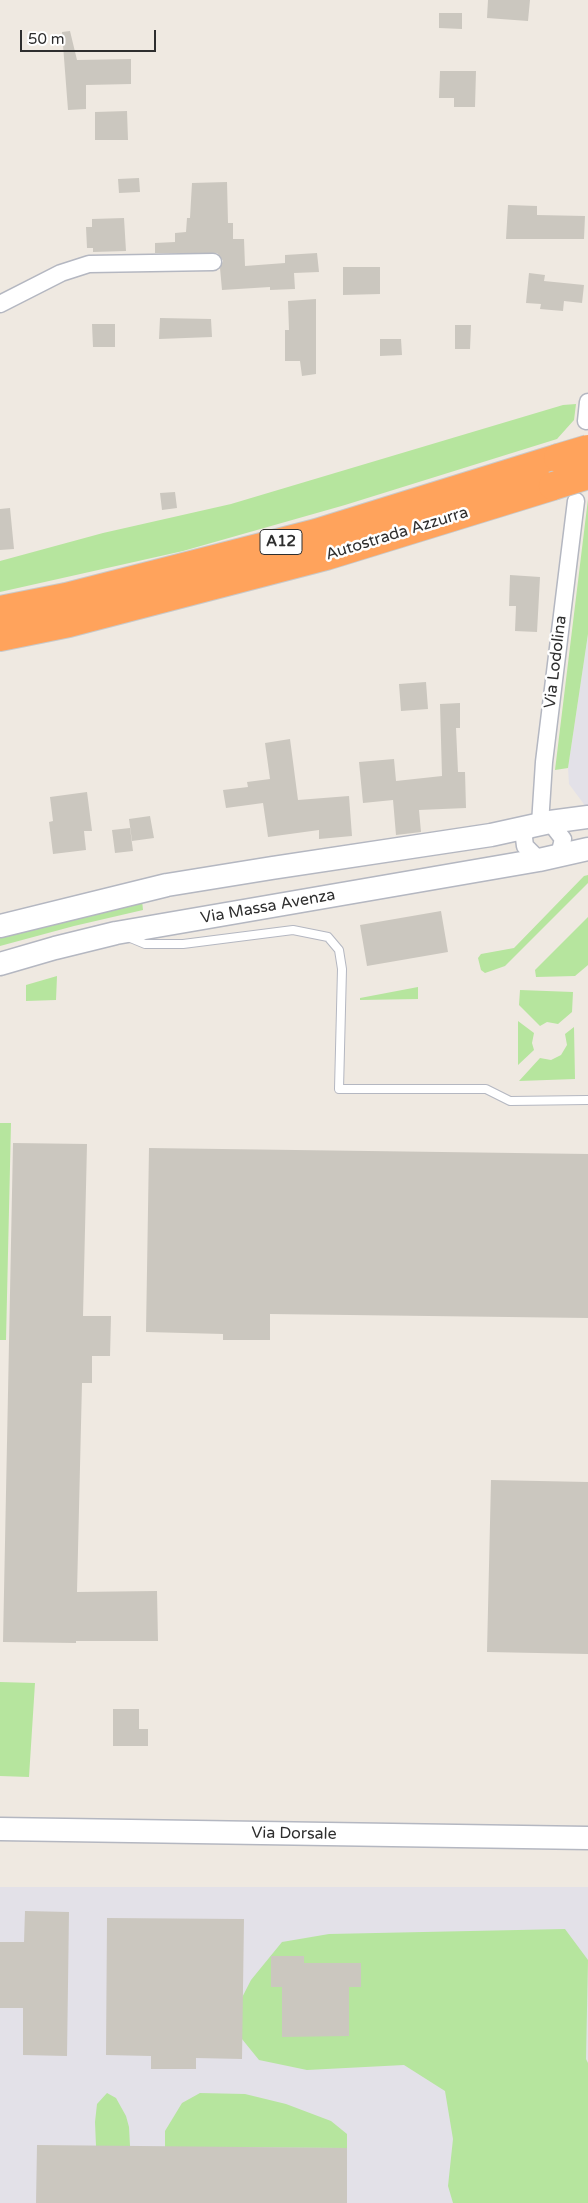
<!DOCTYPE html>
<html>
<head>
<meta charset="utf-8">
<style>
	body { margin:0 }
	#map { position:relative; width:588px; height:2203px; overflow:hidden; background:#efe9e1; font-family:"Varela Round",sans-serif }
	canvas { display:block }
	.scale { position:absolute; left:20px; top:30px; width:136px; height:22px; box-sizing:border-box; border:2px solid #2e2e2e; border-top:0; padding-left:6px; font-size:15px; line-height:18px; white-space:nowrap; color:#2e2e2e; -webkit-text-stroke:4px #fff; paint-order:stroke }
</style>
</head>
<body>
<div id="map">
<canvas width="588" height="2203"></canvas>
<div class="scale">50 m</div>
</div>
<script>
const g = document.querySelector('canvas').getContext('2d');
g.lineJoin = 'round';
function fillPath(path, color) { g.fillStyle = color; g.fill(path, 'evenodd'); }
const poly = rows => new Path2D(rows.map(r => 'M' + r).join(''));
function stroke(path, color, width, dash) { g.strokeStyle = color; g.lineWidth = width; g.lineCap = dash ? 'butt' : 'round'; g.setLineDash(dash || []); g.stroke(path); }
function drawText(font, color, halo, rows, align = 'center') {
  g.font = font + ' "Varela Round",sans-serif'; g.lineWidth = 5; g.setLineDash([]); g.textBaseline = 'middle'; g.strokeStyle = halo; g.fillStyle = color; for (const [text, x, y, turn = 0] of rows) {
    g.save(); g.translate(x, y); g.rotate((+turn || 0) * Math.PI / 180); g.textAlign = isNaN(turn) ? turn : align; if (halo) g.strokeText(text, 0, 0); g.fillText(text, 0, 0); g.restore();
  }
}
fillPath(poly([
	[588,634,588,807,586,807,569,784,568,768],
	[0,1887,588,1887,588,2203,0,2203]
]), '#e3e1e8');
fillPath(poly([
	[576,404,574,420,557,439,345,505,183,551,0,592,0,561,103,533,231,504,563,405],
	[588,499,588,634,568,768,555,770],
	[588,875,588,883,505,966,485,973,481,970,478,958,481,954,514,948,584,876],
	[142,900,143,910,74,926,0,946,0,930],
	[588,917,588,965,575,976,536,977,535,970],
	[57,976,56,1000,26,1001,26,985],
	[418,987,418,999,360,1000,360,998],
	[520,990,573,992,572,1012,558,1024,547,1022,540,1026,519,1005],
	[518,1021,534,1033,532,1043,534,1050,518,1065],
	[574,1027,575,1079,519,1081,540,1058,551,1060,561,1055,567,1045,565,1034],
	[0,1123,11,1123,6,1340,0,1340],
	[0,1682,35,1683,29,1777,0,1776],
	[565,1929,588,1960,586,2059,588,2063,588,2203,453,2203,448,2186,453,2139,445,2091,404,2065,307,2070,259,2060,229,2023,251,1980,282,1942,329,1934],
	[107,2093,116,2098,126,2116,129,2127,130,2146,96,2146,95,2122,97,2104],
	[200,2093,245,2094,286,2104,331,2121,347,2134,347,2148,165,2147,165,2131,182,2103]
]), '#b6e59e');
fillPath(poly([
	[488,0,530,0,528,21,487,18],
	[439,13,462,13,462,29,439,28],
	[70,31,77,60,131,59,131,84,86,85,86,109,68,110,62,32],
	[440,71,476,71,475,107,454,107,454,98,439,98],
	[127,111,128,140,95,140,95,112],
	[139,178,140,192,119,193,118,179],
	[227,182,228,223,233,223,233,239,244,239,245,266,285,263,285,255,317,253,319,272,294,273,295,289,270,290,270,287,222,290,220,268,223,261,217,253,155,253,155,243,175,242,175,233,186,232,187,218,190,218,192,183],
	[508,205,537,206,537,215,585,216,584,239,506,239],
	[124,218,126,251,93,252,93,248,87,248,86,227,92,227,92,219],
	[343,267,380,267,380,294,343,295],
	[529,273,545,275,544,281,584,285,582,303,564,301,563,311,540,309,541,304,526,303],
	[316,299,316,374,302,376,300,361,285,361,285,330,289,330,288,301],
	[160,318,211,319,212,337,159,339],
	[92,324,115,324,115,347,93,347],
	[455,325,471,325,470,349,455,349],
	[380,339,401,339,402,355,380,356],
	[175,492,177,508,162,510,160,493],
	[10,508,14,549,0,550,0,509],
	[510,575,540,577,537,632,515,631,516,606,509,606],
	[426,682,428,709,401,711,399,684],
	[460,703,460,728,456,728,458,772,465,772,466,808,419,810,421,832,396,835,393,800,363,803,359,762,394,759,396,781,442,776,440,704],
	[290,739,298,800,349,796,352,836,319,839,319,830,268,837,263,803,226,808,223,790,248,787,247,782,270,779,265,743],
	[87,792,92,831,84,831,86,850,53,854,49,822,53,821,50,797],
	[150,816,154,838,132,841,129,819],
	[130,828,133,851,115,853,112,830],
	[441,911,448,952,367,966,360,925],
	[13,1143,87,1144,83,1316,111,1316,110,1356,92,1356,92,1383,82,1383,77,1592,157,1591,158,1641,76,1641,76,1643,3,1642],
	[149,1148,588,1154,588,1318,270,1314,270,1340,223,1340,223,1334,146,1332],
	[491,1480,588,1482,588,1654,487,1652],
	[113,1709,139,1709,139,1729,148,1729,148,1746,113,1746],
	[25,1911,69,1912,67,2056,23,2055,23,2008,0,2008,0,1942,24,1942],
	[107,1918,244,1919,242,2059,196,2058,196,2069,151,2069,151,2056,106,2055],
	[271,1956,304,1956,304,1963,361,1963,361,1987,349,1987,349,2036,282,2037,282,1987,271,1987],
	[37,2145,347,2148,347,2203,36,2203]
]), '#cbc7bf');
const lane = poly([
	[128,937,145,944,183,944,293,930,328,937,339,950,342,969,339,1089,486,1089,510,1101,588,1100]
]);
const street = poly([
	[0,304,61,273,89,264,213,262],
	[586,421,588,402],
	[550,822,563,839,559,855],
	[540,824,544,762,576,501],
	[526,828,524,838,525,846,539,860]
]);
const secondary = poly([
	[0,926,167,885,272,868,491,835,550,822,588,817],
	[0,964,55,948,116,933,539,860,588,849],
	[0,1829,588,1838]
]);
const highway = poly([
	[0,610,66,597,316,533,558,458],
	[0,637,69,623,326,556,553,486]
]);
stroke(lane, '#b4b7c1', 10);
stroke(street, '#b4b7c1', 19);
stroke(secondary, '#b4b7c1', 25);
stroke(highway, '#c9c9c9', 30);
stroke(lane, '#fff', 8);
stroke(street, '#fff', 16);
stroke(secondary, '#fff', 22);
stroke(highway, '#ffa35c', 28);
const highwayBridge = poly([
	[558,458,588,449],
	[553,486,588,475]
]);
stroke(highwayBridge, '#c9c9c9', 30, []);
stroke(highwayBridge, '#ffa35c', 28);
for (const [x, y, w] of [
	[281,542,42]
]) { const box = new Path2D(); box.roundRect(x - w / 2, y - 12.5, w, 25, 4); g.fillStyle = '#fff'; g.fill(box); stroke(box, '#2e2e2e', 1); }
drawText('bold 15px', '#2e2e2e', null, [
	["A12",281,542]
]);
drawText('16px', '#2e2e2e', '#fff', [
	["Autostrada Azzurra",397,534,-17],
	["Via Lodolina",556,662,-83],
	["Via Massa Avenza",268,907,-10],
	["Via Dorsale",294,1834,1]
]);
</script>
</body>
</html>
